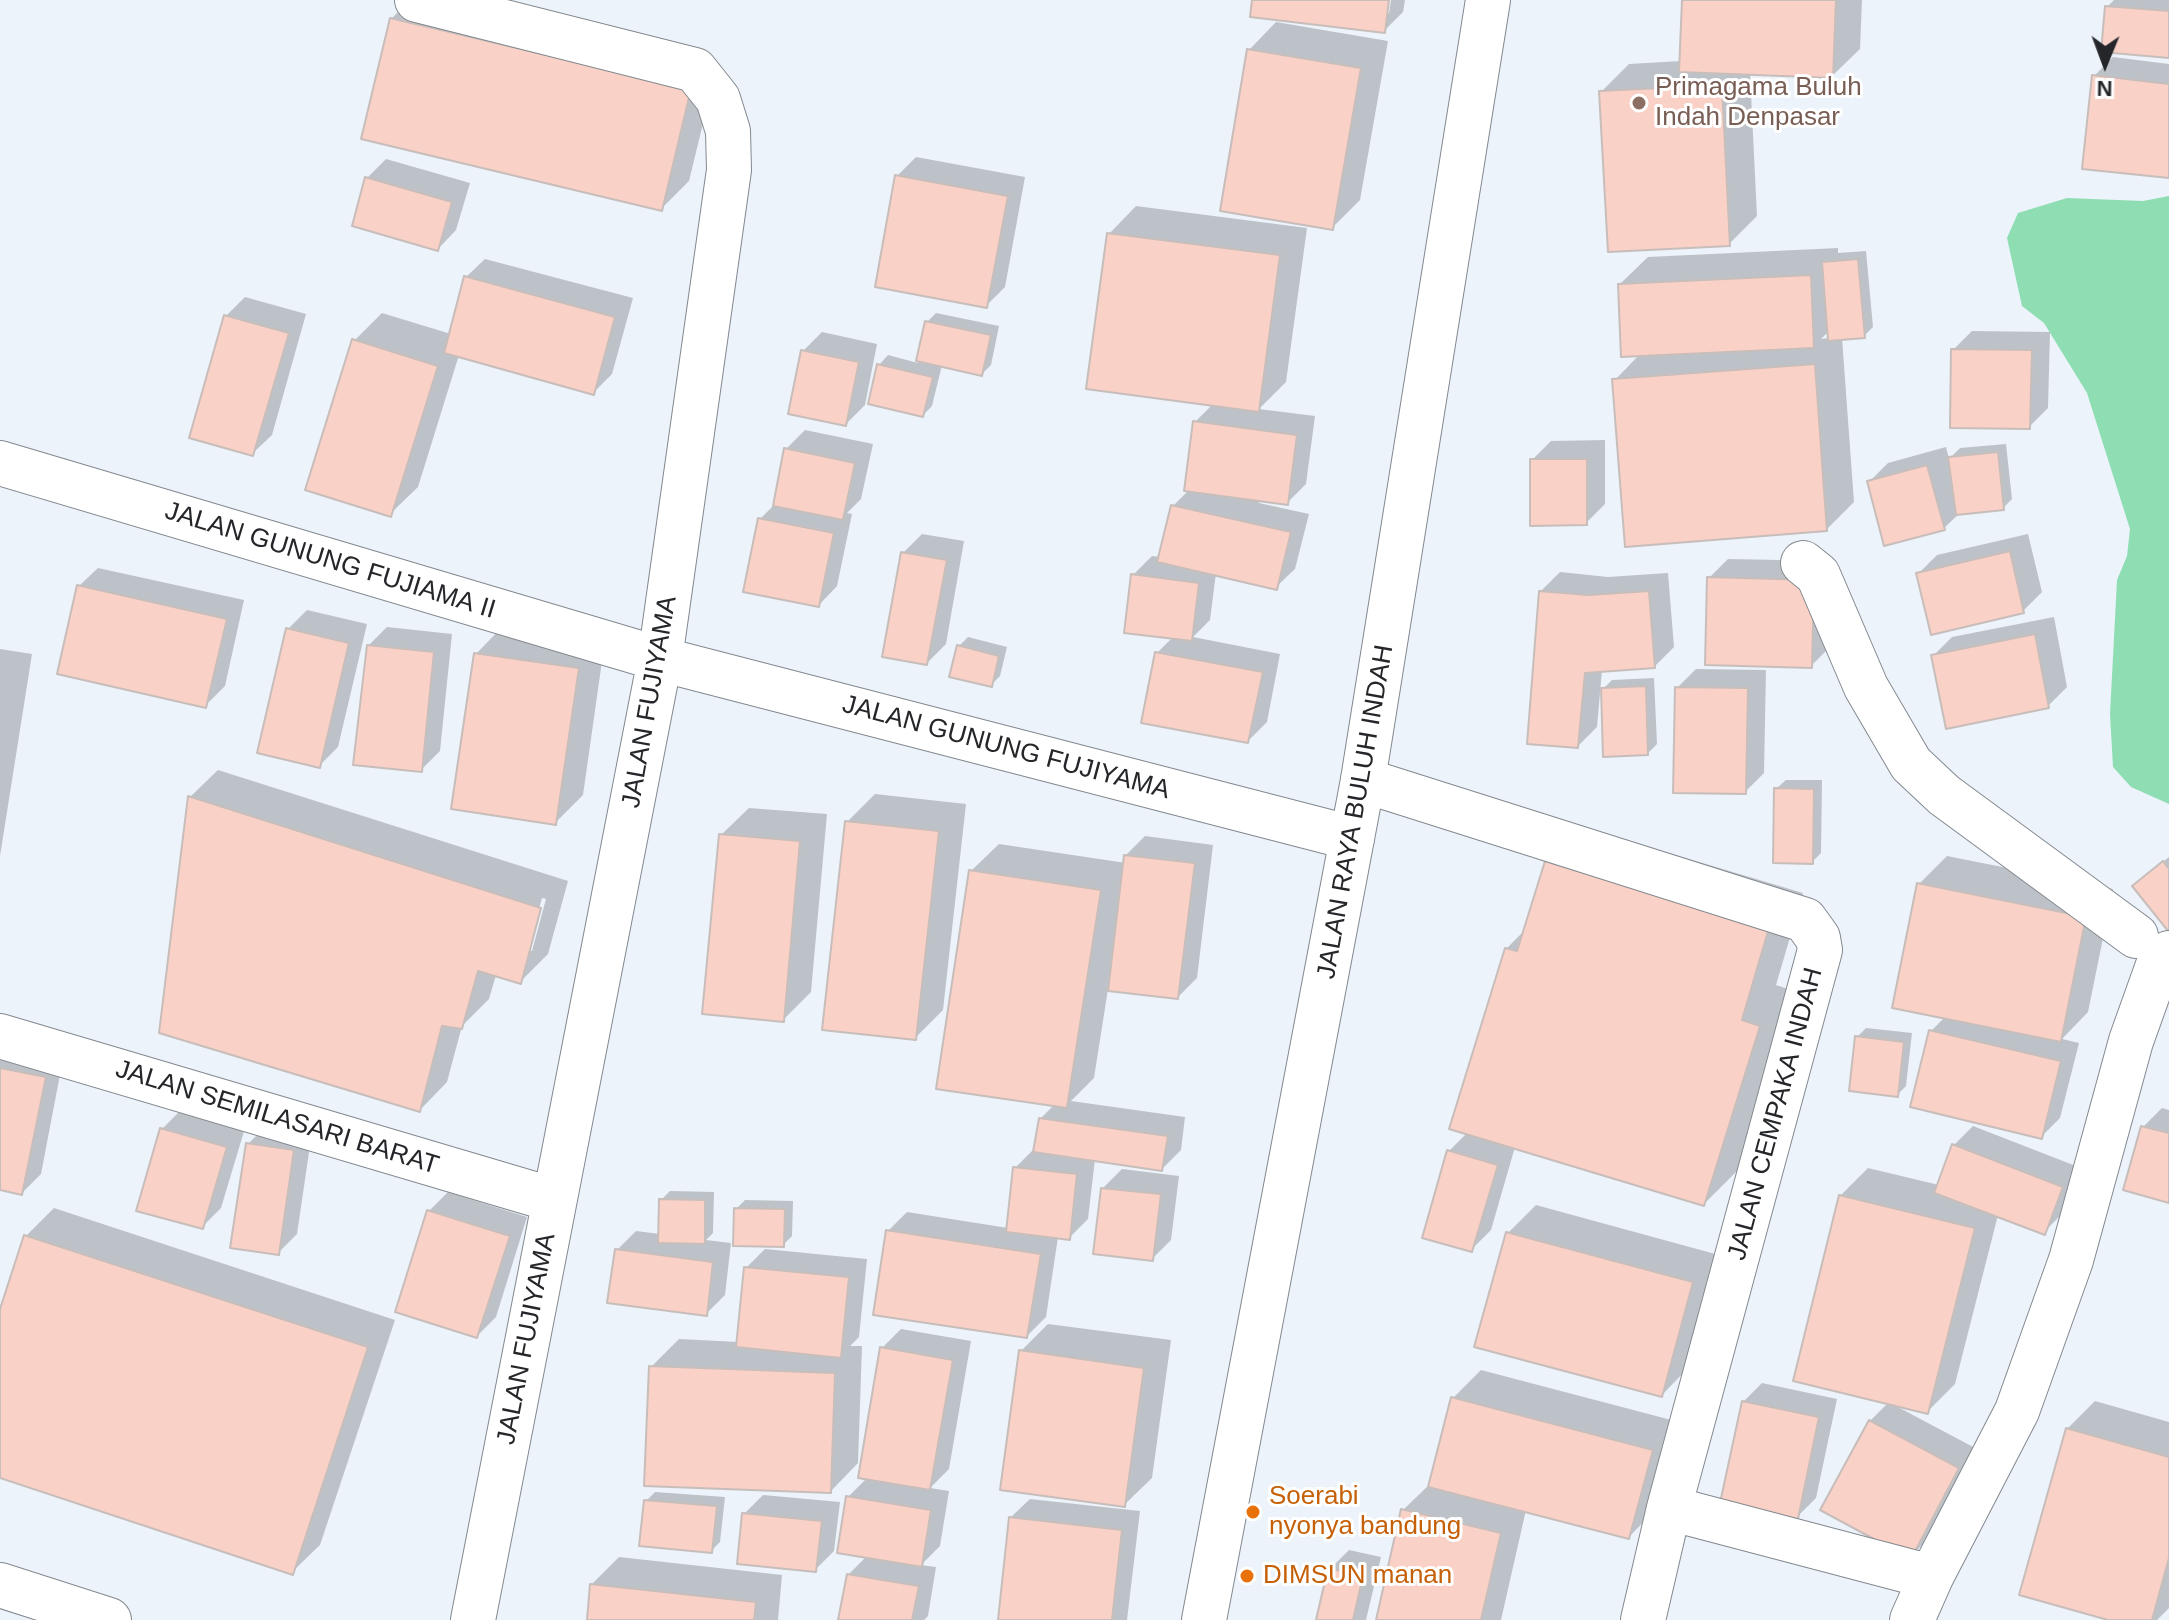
<!DOCTYPE html>
<html>
<head>
<meta charset="utf-8">
<style>
	body { margin:0 }
	#map { position:relative; width:2169px; height:1620px; overflow:hidden; background:#ecf3fa; font-family:Arial,sans-serif }
	canvas { display:block }
	.north { position:absolute; left:2065px; top:24px; width:80px; height:80px; -webkit-text-stroke:6px #fff; paint-order:stroke; rotate:181deg; font-size:22px; font-weight:700; line-height:32px; text-align:center; color:#242629 }
	.north::after { content:''; display:block; margin:auto; width:28px; height:36px; background:#242629; clip-path:polygon(50% 0,100% 100%,50% 72%,0 100%) }
</style>
</head>
<body>
<div id="map">
<canvas width="2169" height="1620"></canvas>
<div class="north">N</div>
</div>
<script>
const g = document.querySelector('canvas').getContext('2d');
g.lineJoin = 'round';
function fillPath(path, color) { g.fillStyle = color; g.fill(path, 'evenodd'); }
const poly = rows => new Path2D(rows.map(r => 'M' + r).join(''));
function stroke(path, color, width, dash) { g.strokeStyle = color; g.lineWidth = width; g.lineCap = dash ? 'butt' : 'round'; g.setLineDash(dash || []); g.stroke(path); }
function drawText(font, color, halo, rows, align = 'center') {
  g.font = font + ' Arial,sans-serif'; g.lineWidth = 6; g.setLineDash([]); g.textBaseline = 'middle'; g.strokeStyle = halo; g.fillStyle = color; for (const [text, x, y, turn = 0] of rows) {
    g.save(); g.translate(x, y); g.rotate((+turn || 0) * Math.PI / 180); g.textAlign = isNaN(turn) ? turn : align; if (halo) g.strokeText(text, 0, 0); g.fillText(text, 0, 0); g.restore();
  }
}
fillPath(poly([
	[2169,196,2169,804,2131,787,2113,767,2110,714,2117,580,2127,556,2130,529,2087,393,2044,323,2022,306,2007,238,2018,213,2067,198,2143,201]
]), '#8fddb3');
fillPath(poly([
	[410,0,457,0,718,62,689,181,661,209,391,19],
	[1254,0,1387,0,1385,13,1389,13,1391,0,1405,0,1403,12,1384,31],
	[1684,0,1862,0,1860,49,1832,76,1750,73,1757,216,1729,244,1601,92,1629,64,1681,61],
	[2114,0,2169,0,2169,56,2107,7],
	[1276,22,1388,41,1360,200,1332,228,1249,50],
	[2113,57,2169,64,2169,176,2094,76],
	[916,157,1025,177,1005,287,986,306,897,176],
	[386,159,470,183,456,230,438,249,367,178],
	[1136,206,1307,228,1286,382,1259,409,1315,416,1306,484,1287,503,1260,499,1259,503,1309,514,1295,569,1276,587,1216,573,1210,620,1193,637,1280,654,1267,722,1248,741,1157,653,1173,637,1133,575,1152,556,1160,557,1173,506,1190,489,1195,422,1213,404,1109,234],
	[1838,248,1838,253,1866,251,1873,327,1864,336,1842,338,1854,502,1826,530,1615,380,1640,354,1620,284,1648,257],
	[1830,330,1830,338,1821,339],
	[485,259,633,298,612,374,593,393,459,355,418,487,390,514,354,341,382,313,451,334,466,277],
	[245,297,306,314,272,435,253,453,226,316],
	[936,313,999,326,991,365,982,374,942,365,932,406,923,415,879,365,888,355,918,363,927,322],
	[1972,331,2050,332,2048,408,2029,427,1953,350],
	[822,332,877,344,865,405,846,424,803,351],
	[805,430,873,444,861,499,847,513,852,514,837,586,819,605,760,519,775,504,786,449],
	[1605,440,1605,504,1586,523,1532,460,1551,441],
	[2006,444,2012,499,2003,508,1960,513,1944,528,1869,482,1888,463,1946,447,1949,459,1960,448],
	[922,534,964,541,946,644,927,663,903,553],
	[2028,534,2042,592,2023,611,1918,574,1937,555],
	[1728,559,1832,561,1830,647,1811,666,1709,578],
	[98,568,244,600,225,686,206,705,79,586],
	[1560,572,1608,577,1668,573,1674,647,1655,666,1602,670,1597,727,1578,746,1541,591],
	[307,610,367,624,338,747,319,766,288,629],
	[2054,617,2067,687,2048,706,1933,656,1952,637],
	[503,626,605,640,583,795,555,823,476,654],
	[387,627,452,634,440,751,421,770,368,646],
	[968,637,1007,647,1000,676,991,685,959,646],
	[0,649,32,654,0,856],
	[1696,669,1766,670,1764,773,1745,792,1677,688],
	[1654,678,1657,744,1648,753,1602,690,1612,680],
	[218,770,568,881,548,954,520,982,496,975,489,999,462,1026,447,1082,420,1110,190,797],
	[542,898,546,899,532,951,527,951],
	[1786,780,1822,780,1821,853,1812,862,1776,789],
	[875,794,966,804,943,1010,915,1038,847,822],
	[749,808,827,814,811,992,783,1020,721,835],
	[1582,827,1803,893,1776,985,1794,991,1739,1169,1704,1204,1515,1147,1491,1230,1472,1249,1449,1151,1468,1132,1506,949,1527,928,1547,862],
	[1145,836,1213,845,1197,978,1178,997,1108,989,1094,1078,1071,1101,1185,1117,1181,1150,1162,1169,1095,1159,1088,1219,1069,1238,1058,1237,1046,1317,1027,1336,888,1231,907,1212,1008,1228,1015,1168,1034,1149,1040,1119,1055,1104,971,871,999,844,1126,863,1126,855],
	[1947,856,2113,889,2088,1012,2062,1039,2079,1043,2060,1118,2041,1137,1931,1031,1945,1017,1919,884],
	[2169,857,2169,929,2144,877],
	[1866,1028,1912,1033,1906,1086,1897,1095,1857,1037],
	[0,1054,63,1059,41,1174,22,1193,0,1188],
	[2162,1108,2169,1110,2169,1200,2143,1127],
	[181,1110,245,1128,221,1208,202,1227,162,1129],
	[267,1125,312,1132,297,1234,278,1253,248,1144],
	[1973,1126,2081,1168,2063,1213,2044,1232,1998,1215,1955,1384,1927,1412,1894,1405,1977,1449,1929,1538,1910,1557,1870,1421,1889,1402,1840,1196,1868,1168,1939,1185,1954,1145],
	[1122,1169,1179,1176,1171,1240,1152,1259,1103,1188],
	[670,1191,714,1192,713,1233,706,1240,731,1243,725,1295,706,1314,617,1250,636,1231,660,1234,661,1200],
	[448,1192,527,1217,496,1317,477,1336,429,1211],
	[745,1200,793,1201,792,1236,783,1245,736,1209],
	[1536,1205,1719,1255,1689,1367,1662,1395,1508,1233],
	[54,1208,395,1320,320,1545,292,1572,0,1476,0,1315,26,1236],
	[765,1249,867,1259,859,1337,850,1346,862,1346,858,1463,831,1491,651,1367,679,1339,739,1342,746,1268],
	[1048,1324,1171,1340,1152,1478,1124,1505,1021,1351],
	[901,1329,971,1341,949,1469,930,1488,949,1491,940,1546,921,1565,936,1567,928,1616,924,1620,840,1620,848,1575,867,1556,848,1497,868,1477,882,1348],
	[1481,1370,1679,1422,1656,1509,1629,1537,1526,1510,1501,1620,1378,1620,1403,1510,1431,1483,1453,1398],
	[1762,1383,1837,1399,1816,1498,1797,1517,1743,1402],
	[2095,1401,2169,1422,2169,1608,2157,1620,2116,1620,2067,1429],
	[655,1492,725,1497,720,1542,711,1551,646,1501],
	[763,1495,840,1502,834,1551,815,1570,744,1514],
	[1030,1499,1140,1511,1127,1620,1000,1620,1011,1517],
	[1349,1550,1381,1557,1366,1620,1318,1620,1330,1569],
	[619,1557,782,1575,778,1620,589,1620,592,1584]
]), '#0003');
const building = poly([
	[1252,0,1389,0,1385,33,1250,17,1252,0],
	[1682,0,1836,0,1833,78,1679,72,1682,0],
	[2105,6,2169,11,2169,58,2101,52,2105,6],
	[390,18,691,89,662,211,361,139,390,18],
	[1247,49,1361,68,1333,230,1220,211,1247,49],
	[2092,75,2169,84,2169,178,2082,169,2092,75],
	[1722,85,1730,246,1608,252,1599,91,1722,85],
	[895,175,1008,196,987,308,875,287,895,175],
	[365,177,452,202,438,251,352,226,365,177],
	[1107,233,1280,255,1259,412,1086,389,1107,233],
	[1858,259,1865,338,1828,341,1822,262,1858,259],
	[1811,275,1814,348,1621,357,1618,284,1811,275],
	[464,276,615,317,594,395,444,353,464,276],
	[224,315,289,333,253,456,189,438,224,315],
	[925,321,991,335,982,376,916,361,925,321],
	[352,339,438,366,391,517,305,490,352,339],
	[1951,349,2032,350,2030,429,1950,428,1951,349],
	[801,350,859,362,846,426,788,414,801,350],
	[877,364,933,377,923,417,868,404,877,364],
	[1815,364,1827,531,1625,547,1612,379,1815,364],
	[1193,421,1297,435,1288,505,1184,491,1193,421],
	[784,448,855,463,843,520,773,506,784,448],
	[1998,452,2004,510,1956,515,1948,457,1998,452],
	[1530,459,1587,459,1587,525,1530,526,1530,459],
	[1927,465,1945,530,1884,546,1867,481,1927,465],
	[1171,505,1291,532,1277,590,1157,562,1171,505],
	[758,518,834,533,819,607,743,592,758,518],
	[2010,551,2024,613,1931,635,1916,573,2010,551],
	[901,552,947,560,927,665,882,657,901,552],
	[1131,574,1199,583,1192,641,1124,633,1131,574],
	[1707,577,1814,580,1812,668,1705,665,1707,577],
	[77,585,227,619,206,708,57,674,77,585],
	[1539,591,1588,595,1649,591,1655,668,1585,673,1578,748,1527,744,1539,591],
	[286,628,349,643,320,768,257,753,286,628],
	[2035,634,2049,708,1946,729,1931,655,2035,634],
	[367,645,434,652,422,772,353,765,367,645],
	[957,645,999,656,992,687,949,677,957,645],
	[1155,652,1263,672,1248,743,1141,723,1155,652],
	[474,653,579,668,556,825,451,809,474,653],
	[1646,686,1648,755,1603,757,1601,688,1646,686],
	[1675,687,1748,688,1746,794,1673,793,1675,687],
	[1774,788,1814,789,1813,864,1773,863,1774,788],
	[188,796,541,908,521,984,478,971,462,1029,442,1026,420,1112,159,1033,188,796],
	[845,821,939,831,916,1040,822,1030,845,821],
	[719,834,800,841,784,1022,702,1014,719,834],
	[1124,855,1195,863,1178,999,1108,991,1124,855],
	[1545,861,1769,928,1742,1020,1760,1026,1704,1206,1449,1129,1505,948,1517,951,1545,861],
	[2163,861,2169,869,2169,932,2132,886,2163,861],
	[969,870,1101,890,1067,1108,936,1089,969,870],
	[1917,883,2086,917,2061,1042,1892,1008,1917,883],
	[1929,1030,2061,1061,2042,1139,1910,1107,1929,1030],
	[1855,1036,1904,1042,1898,1097,1849,1091,1855,1036],
	[0,1068,46,1077,22,1195,0,1190,0,1068],
	[1039,1118,1168,1136,1162,1171,1033,1152,1039,1118],
	[2141,1126,2169,1133,2169,1203,2123,1190,2141,1126],
	[160,1128,227,1147,203,1229,136,1211,160,1128],
	[246,1143,294,1150,279,1255,230,1248,246,1143],
	[1952,1144,2063,1187,2045,1235,1934,1193,1952,1144],
	[1447,1150,1498,1165,1472,1252,1422,1238,1447,1150],
	[1013,1167,1077,1174,1070,1240,1006,1232,1013,1167],
	[1101,1188,1161,1194,1153,1261,1093,1254,1101,1188],
	[1839,1195,1975,1228,1928,1414,1793,1381,1839,1195],
	[659,1199,705,1200,705,1244,658,1243,659,1199],
	[734,1208,785,1209,784,1247,733,1246,734,1208],
	[427,1210,510,1236,477,1338,395,1312,427,1210],
	[886,1230,1041,1254,1027,1338,873,1315,886,1230],
	[1506,1232,1693,1282,1662,1397,1474,1347,1506,1232],
	[24,1235,368,1347,293,1575,0,1478,0,1309,24,1235],
	[615,1249,713,1262,707,1316,607,1303,615,1249],
	[744,1267,849,1277,841,1358,736,1347,744,1267],
	[880,1347,953,1360,930,1490,858,1478,880,1347],
	[1019,1350,1144,1368,1125,1507,1000,1490,1019,1350],
	[649,1366,835,1373,831,1493,644,1486,649,1366],
	[1451,1397,1653,1450,1629,1539,1428,1487,1451,1397],
	[1742,1401,1819,1417,1798,1519,1720,1503,1742,1401],
	[1869,1420,1959,1468,1911,1559,1820,1510,1869,1420],
	[2066,1428,2169,1457,2169,1558,2152,1620,2108,1620,2019,1595,2066,1428],
	[846,1496,931,1510,922,1567,837,1553,846,1496],
	[644,1500,717,1506,712,1553,639,1546,644,1500],
	[1401,1509,1501,1533,1481,1620,1376,1620,1401,1509],
	[742,1513,822,1521,816,1572,737,1564,742,1513],
	[1009,1517,1122,1530,1112,1620,998,1620,1009,1517],
	[1328,1568,1363,1576,1353,1620,1316,1620,1328,1568],
	[847,1574,919,1586,912,1620,838,1620,847,1574],
	[590,1584,756,1602,754,1620,587,1620,590,1584]
]);
fillPath(building, '#fad1c6');
stroke(building, '#c7bdbb', 2);
const minor = poly([
	[417,0,695,70,718,99,728,131,729,170,660,659,473,1620],
	[0,463,660,659,1352,838],
	[1803,563,1818,575,1866,687,1911,764,1944,795,2136,936],
	[1363,780,1805,920,1818,938,1820,950,1669,1508,1643,1620],
	[0,1036,554,1200],
	[1669,1508,1931,1577],
	[0,1585,109,1620],
	[1912,1620,1931,1577,2017,1411,2071,1260,2131,1041,2161,957,2169,953]
]);
const highway = poly([
	[1204,1620,1363,780,1488,0]
]);
stroke(minor, '#83898f', 46);
stroke(highway, '#83898f', 46);
stroke(minor, '#fff', 44);
stroke(highway, '#fff', 44);
for (const [x, y, r, color] of [
	[1639,103,8,"#8d6e63"],
	[1253,1512,8,"#e8710a"],
	[1247,1576,8,"#e8710a"]
]) { const dot = new Path2D(); dot.arc(x, y, r, 0, 2 * Math.PI); g.fillStyle = color; g.fill(dot); stroke(dot, '#fff', 3); }
drawText('26px', '#785e54', '#fff', [
	["Primagama Buluh",1655,88],
	["Indah Denpasar",1655,118]
], 'left');
drawText('26px', '#242629', '#fff', [
	["JALAN GUNUNG FUJIAMA II",330,561,17],
	["JALAN FUJIYAMA",650,702,-80],
	["JALAN GUNUNG FUJIYAMA",1006,748,15],
	["JALAN RAYA BULUH INDAH",1356,812,-80],
	["JALAN CEMPAKA INDAH",1776,1114,-75],
	["JALAN SEMILASARI BARAT",277,1118,17],
	["JALAN FUJIYAMA",527,1339,-79]
]);
drawText('26px', '#c56008', '#fff', [
	["Soerabi",1269,1497],
	["nyonya bandung",1269,1527],
	["DIMSUN manan",1263,1576]
], 'left');
</script>
</body>
</html>
